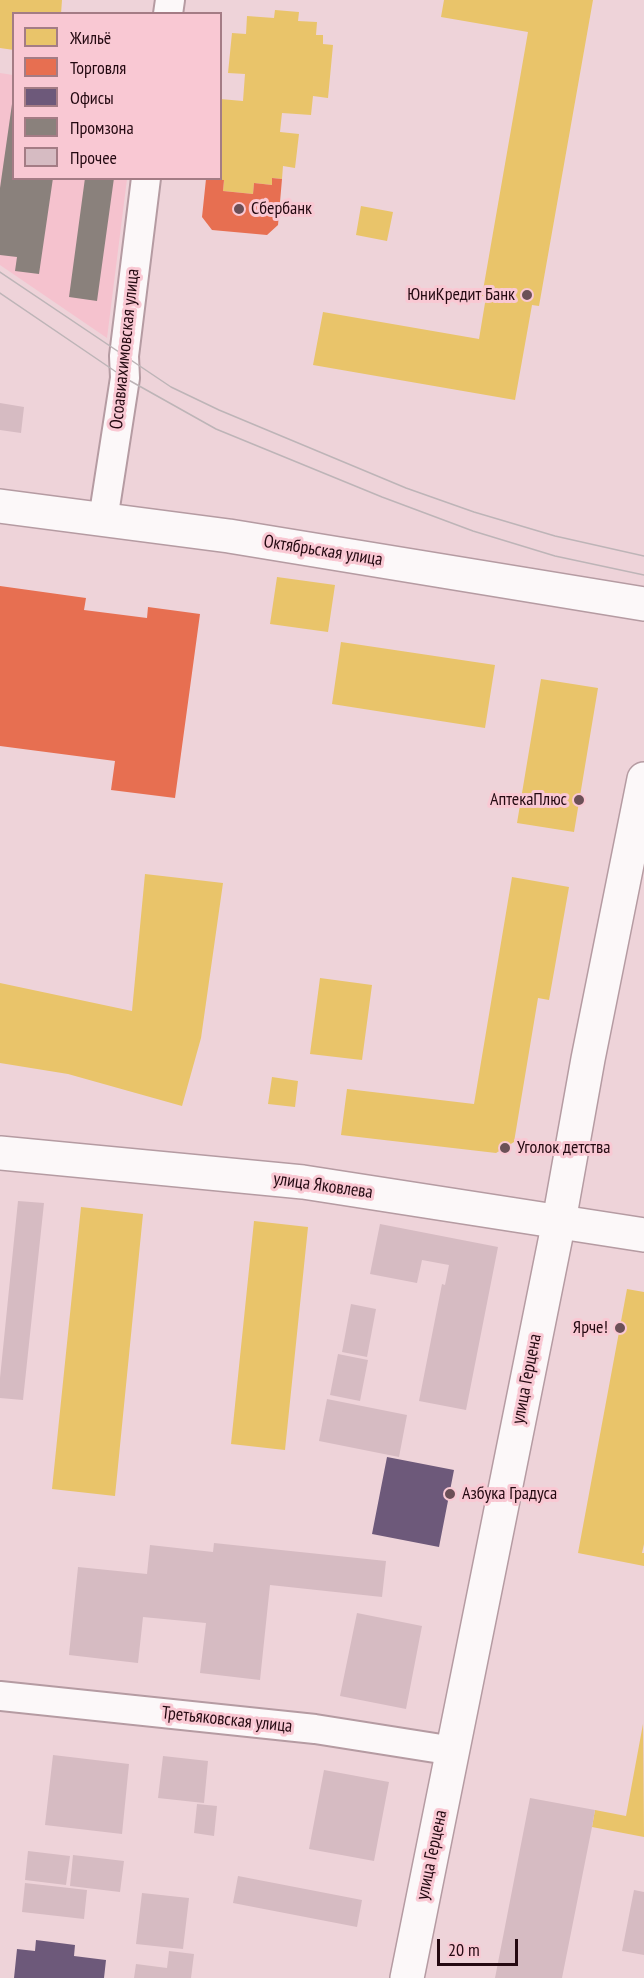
<!DOCTYPE html>
<html>
<head>
<meta charset="utf-8">
<style>
	body { margin:0 }
	#map { position:relative; width:644px; height:1978px; overflow:hidden; background:#eed3d9; font-family:"PT Sans Narrow",sans-serif }
	canvas { display:block }
	.legend { position:absolute; left:12px; top:12px; width:210px; height:168px; box-sizing:border-box; background:#f9c8d3; border:2px solid #a47c85; margin:0; padding:8px 10px; list-style:none; font-size:18px; color:#240911 }
	.legend li { display:flex; align-items:center; gap:12px; height:30px }
	.legend b { width:30px; border:2px solid #a47c85 }
	.scale { position:absolute; left:437px; top:1939px; width:81px; height:27px; box-sizing:border-box; border:3px solid #240911; border-top:0; padding-left:8px; font-size:18px; line-height:21px; white-space:nowrap; color:#240911; -webkit-text-stroke:4px #f9c8d3; paint-order:stroke }
</style>
</head>
<body>
<div id="map">
<canvas width="644" height="1978"></canvas>
<ul class="legend">
<li><b style="height:16px;background:#e9c46a"></b>Жильё</li>
<li><b style="height:16px;background:#e76f51"></b>Торговля</li>
<li><b style="height:16px;background:#6d597a"></b>Офисы</li>
<li><b style="height:16px;background:#8a817c"></b>Промзона</li>
<li><b style="height:16px;background:#d6bbc2"></b>Прочее</li>
</ul>
<div class="scale">20 m</div>
</div>
<script>
const g = document.querySelector('canvas').getContext('2d');
g.lineJoin = 'round';
function fillPath(path, color) { g.fillStyle = color; g.fill(path, 'evenodd'); }
const poly = rows => new Path2D(rows.map(r => 'M' + r).join(''));
function stroke(path, color, width, dash) { g.strokeStyle = color; g.lineWidth = width; g.lineCap = dash ? 'butt' : 'round'; g.setLineDash(dash || []); g.stroke(path); }
function drawText(font, color, halo, rows, align = 'center') {
  g.font = font + ' "PT Sans Narrow",sans-serif'; g.lineWidth = 6; g.setLineDash([]); g.textBaseline = 'middle'; g.strokeStyle = halo; g.fillStyle = color; for (const [text, x, y, turn = 0] of rows) {
    g.save(); g.translate(x, y); g.rotate((+turn || 0) * Math.PI / 180); g.textAlign = isNaN(turn) ? turn : align; if (halo) g.strokeText(text, 0, 0); g.fillText(text, 0, 0); g.restore();
  }
}
fillPath(poly([
	[0,73,13,75,14,178,127,179,107,338,0,265]
]), '#f5c2ce');
fillPath(poly([
	[0,0,62,0,61,14,14,14,14,50,0,48],
	[444,0,593,0,539,306,532,305,515,400,313,365,323,312,479,339,486,297,482,296,528,32,441,17],
	[275,10,299,12,298,21,317,22,316,35,323,35,323,44,333,45,328,98,313,96,311,115,282,113,280,132,299,134,295,168,283,166,282,179,272,178,272,185,254,183,253,194,223,191,224,180,220,180,220,99,243,101,245,74,228,73,232,33,246,34,247,16,274,18],
	[361,206,393,212,387,241,356,235],
	[277,577,335,585,328,632,270,624],
	[341,642,495,665,485,728,332,704],
	[541,679,598,688,574,832,517,823],
	[145,874,223,883,201,1038,182,1106,68,1074,0,1063,0,983,132,1011],
	[512,877,569,887,549,1000,538,998,514,1142,496,1153,341,1135,347,1089,474,1104],
	[320,978,372,985,362,1060,310,1054],
	[272,1077,298,1081,295,1107,268,1104],
	[81,1207,143,1214,115,1496,52,1489],
	[254,1221,308,1227,285,1450,231,1444],
	[627,1289,644,1292,644,1544,642,1553,644,1553,644,1566,578,1553],
	[643,1724,644,1837,592,1827,595,1810,626,1816]
]), '#e9c46a');
fillPath(poly([
	[272,178,282,179,278,225,267,235,212,230,202,217,206,179,224,180,223,191,253,194,254,183,272,185],
	[0,586,86,598,84,610,147,618,148,607,200,614,175,798,111,790,115,761,0,746]
]), '#e76f51');
fillPath(poly([
	[387,1457,454,1470,439,1547,372,1534],
	[36,1940,75,1945,74,1956,106,1960,104,1978,14,1978,17,1949,35,1951]
]), '#6d597a');
fillPath(poly([
	[12,104,14,178,53,178,39,274,15,271,17,257,0,255,0,188],
	[85,178,114,178,97,301,69,297]
]), '#8a817c');
fillPath(poly([
	[0,403,24,407,21,433,0,430],
	[18,1201,44,1203,23,1400,0,1398,0,1378],
	[380,1224,498,1247,466,1410,419,1401,442,1284,445,1285,449,1265,422,1260,417,1283,370,1274],
	[351,1304,376,1309,367,1357,342,1352],
	[338,1354,368,1360,360,1401,330,1395],
	[327,1399,407,1415,399,1457,319,1441],
	[214,1543,386,1561,382,1597,270,1585,260,1680,200,1673,206,1623,143,1617,138,1663,69,1655,78,1567,147,1574,150,1545,213,1552],
	[357,1613,422,1626,406,1709,340,1696],
	[53,1755,129,1764,122,1834,45,1825],
	[163,1756,208,1761,204,1803,158,1798],
	[324,1770,389,1782,374,1861,309,1849],
	[530,1798,595,1810,592,1827,562,1978,495,1978],
	[197,1804,217,1806,214,1836,194,1833],
	[28,1851,70,1856,66,1885,25,1880],
	[73,1855,124,1861,120,1892,70,1886],
	[238,1876,362,1900,357,1927,233,1903],
	[25,1883,87,1890,84,1919,22,1912],
	[634,1890,644,1892,644,1955,622,1951],
	[142,1893,189,1898,183,1949,136,1944],
	[169,1951,194,1954,191,1978,134,1978,136,1964,167,1968]
]), '#d6bbc2');
const minor = poly([
	[168,14,170,0],
	[103,520,125,378,124,356,146,178],
	[0,1696,315,1729,454,1751]
]);
const tertiary = poly([
	[0,506,229,536,644,604],
	[0,1153,303,1182,644,1235]
]);
const primary = poly([
	[407,1978,559,1221,588,1059,644,779]
]);
stroke(minor, '#b59ba2', 32);
stroke(tertiary, '#b59ba2', 36);
stroke(primary, '#b59ba2', 36);
stroke(minor, '#fcf8f9', 28);
stroke(tertiary, '#fcf8f9', 33);
stroke(primary, '#fcf8f9', 33);
stroke(poly([
	[0,272,171,387,219,410,406,488,474,512,555,536,644,556],
	[0,293,125,378,216,429,382,497,473,531,555,556,644,575]
]), '#bdb4b7', 1.5);
for (const [x, y, r, color] of [
	[239,209,6,"#6b5057"],
	[527,295,6,"#6b5057"],
	[579,800,6,"#6b5057"],
	[505,1148,6,"#6b5057"],
	[620,1328,6,"#6b5057"],
	[450,1494,6,"#6b5057"]
]) { const dot = new Path2D(); dot.arc(x, y, r, 0, 2 * Math.PI); g.fillStyle = color; g.fill(dot); stroke(dot, '#f9c8d3', 2); }
drawText('18px', '#240911', '#f9c8d3', [
	["Сбербанк",251,209],
	["ЮниКредит Банк",515,295,"right"],
	["АптекаПлюс",567,800,"right"],
	["Уголок детства",517,1148],
	["Ярче!",608,1328,"right"],
	["Азбука Градуса",462,1494]
], 'left');
drawText('18px', '#240911', '#f9c8d3', [
	["Осоавиахимовская улица",125,349,-84],
	["Октябрьская улица",323,551,9],
	["улица Яковлева",323,1186,8],
	["улица Герцена",527,1379,-79],
	["Третьяковская улица",227,1720,6],
	["улица Герцена",432,1855,-78]
]);
</script>
</body>
</html>
